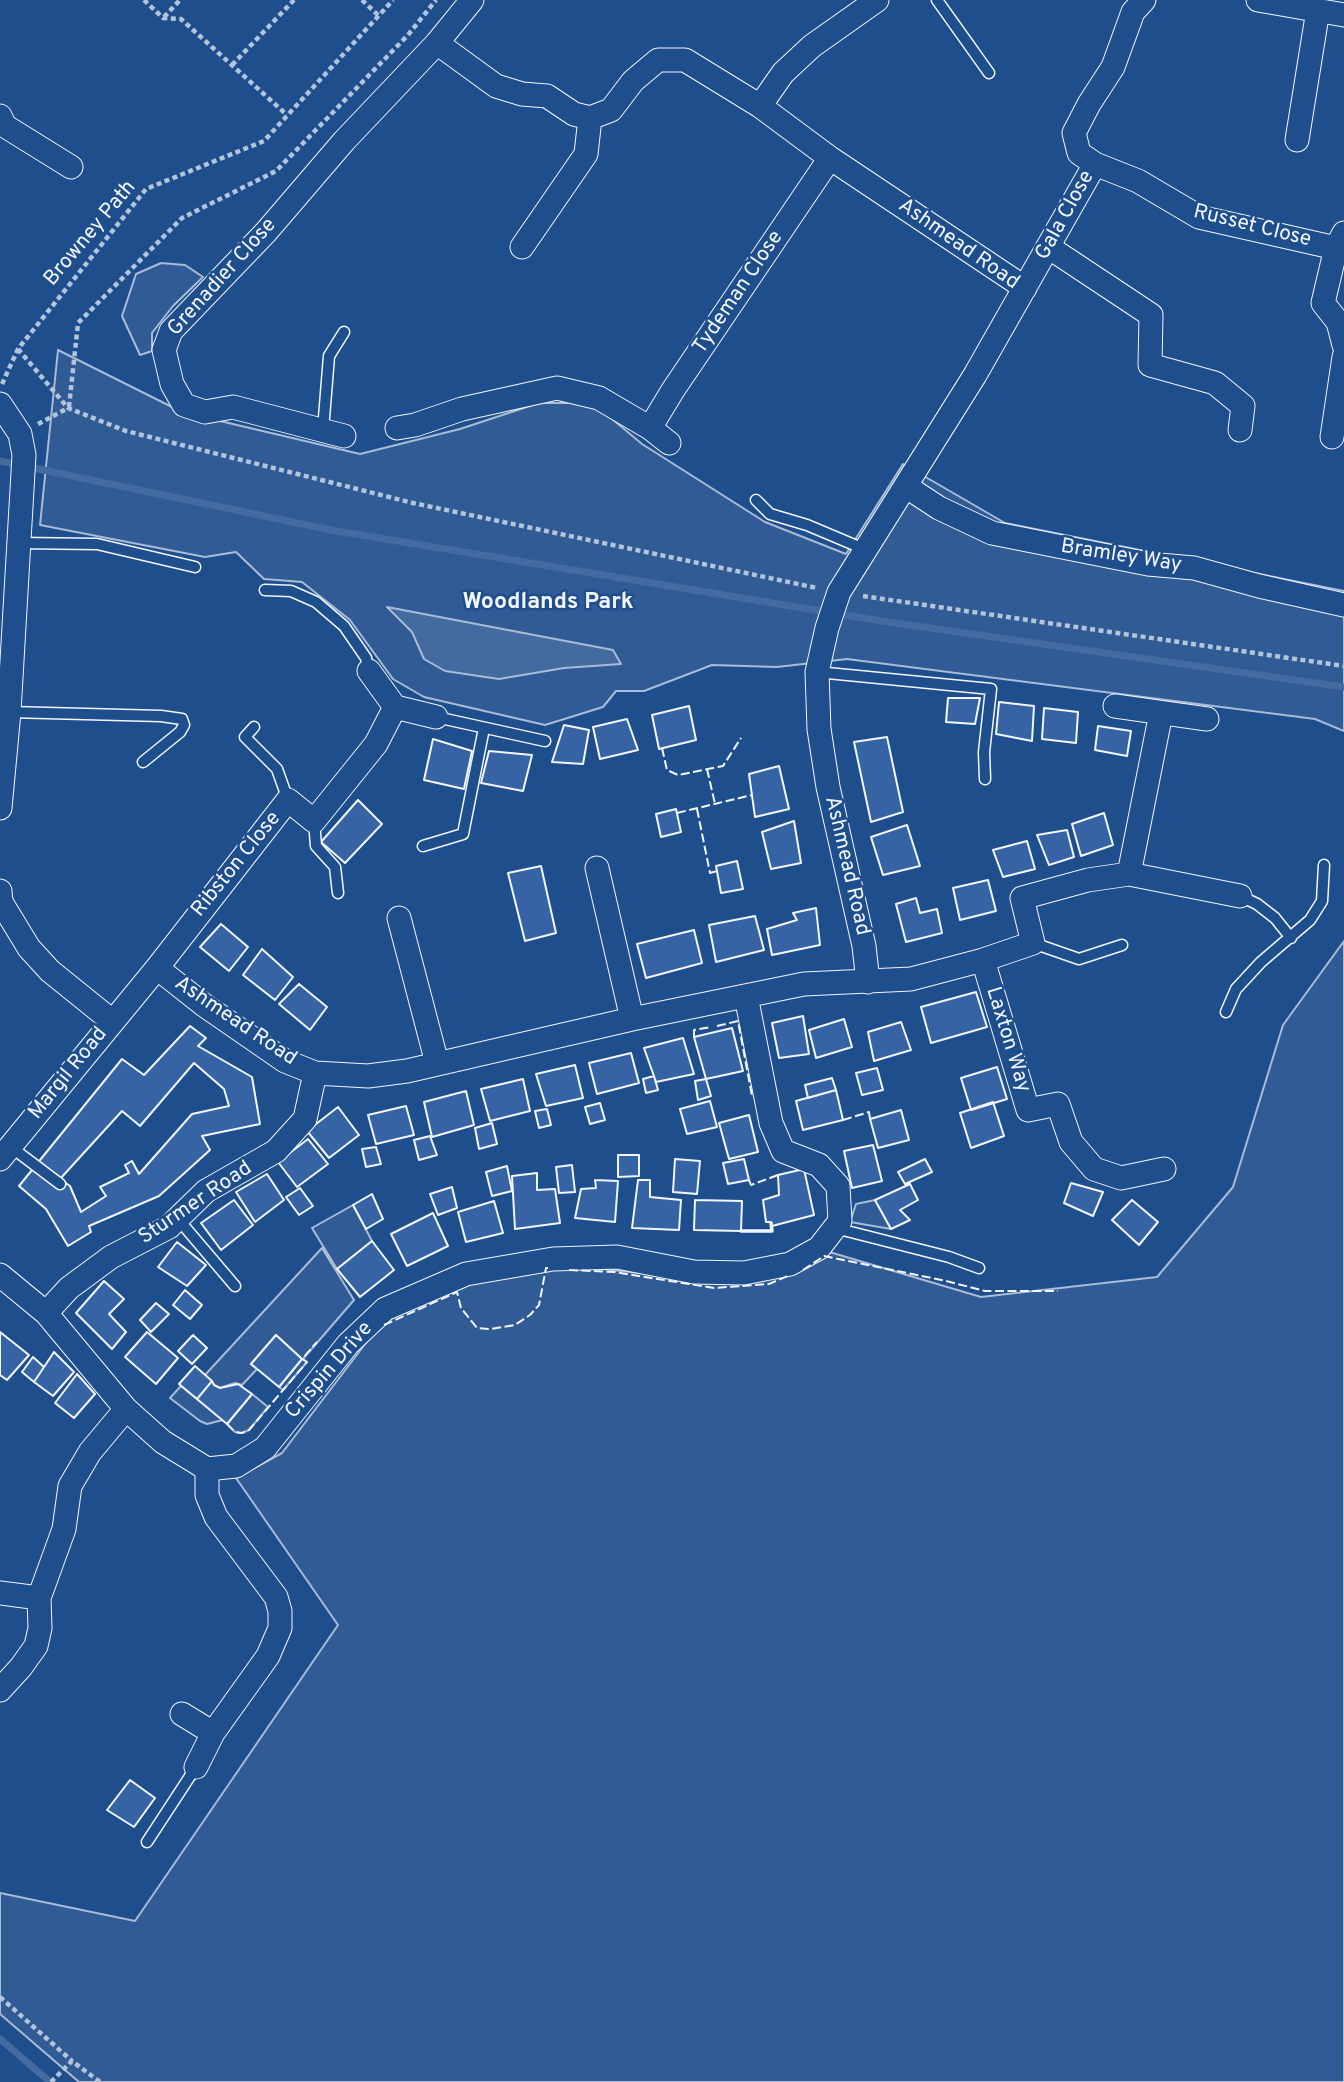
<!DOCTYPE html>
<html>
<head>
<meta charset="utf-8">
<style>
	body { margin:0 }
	canvas { display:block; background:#1f4e8c }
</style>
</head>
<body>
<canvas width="1344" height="2082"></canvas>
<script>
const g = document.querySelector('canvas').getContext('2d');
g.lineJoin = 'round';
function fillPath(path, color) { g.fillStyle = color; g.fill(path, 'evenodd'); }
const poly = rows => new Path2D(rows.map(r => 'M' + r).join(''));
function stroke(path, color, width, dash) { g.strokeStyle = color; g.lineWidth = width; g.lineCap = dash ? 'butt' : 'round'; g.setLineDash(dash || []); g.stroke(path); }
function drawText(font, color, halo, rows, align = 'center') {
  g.font = font + ' Overpass,sans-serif'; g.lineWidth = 5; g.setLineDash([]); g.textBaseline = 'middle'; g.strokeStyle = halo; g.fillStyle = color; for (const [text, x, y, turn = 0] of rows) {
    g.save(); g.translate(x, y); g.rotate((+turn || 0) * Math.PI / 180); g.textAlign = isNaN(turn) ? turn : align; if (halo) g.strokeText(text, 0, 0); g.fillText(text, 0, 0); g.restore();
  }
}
const built = poly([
	[161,263,185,265,203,277,173,306,152,333,152,351,140,355,122,316,136,274,161,263],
	[58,350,182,412,360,454,460,429,539,403,593,403,642,444,765,522,846,554,903,464,1005,523,1344,591,1344,731,1315,719,847,659,777,667,712,665,644,691,616,691,603,707,545,725,424,697,393,679,350,620,302,582,264,579,236,552,205,557,40,525,58,350],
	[1344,941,1344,2082,79,2082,0,2014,0,1893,135,1921,338,1625,236,1478,282,1453,388,1314,470,1283,552,1264,719,1281,826,1251,981,1297,1157,1277,1233,1187,1283,1025,1344,941],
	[875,1200,891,1229,850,1222,856,1204,875,1200],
	[353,1205,372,1241,337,1269,312,1228,353,1205],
	[322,1248,354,1300,303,1359,307,1362,283,1390,279,1387,302,1359,276,1335,251,1364,257,1369,242,1385,235,1383,220,1388,214,1385,205,1375,322,1248],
	[181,1386,223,1420,207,1424,200,1421,170,1398,181,1386],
	[252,1394,268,1407,249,1430,242,1433,235,1432,227,1424,252,1394]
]);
fillPath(built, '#305b95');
stroke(built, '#a8bbd7', 2);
const water = poly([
	[387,607,613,650,621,664,564,668,499,679,445,671,424,659,412,632,387,607]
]);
fillPath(water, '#446ba0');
stroke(water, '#a8bbd7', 2);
stroke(poly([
	[0,461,331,530,881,621,1344,687],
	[0,2039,50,2082]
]), '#446ba0', 7);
const building = poly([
	[948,698,980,698,975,724,946,722,948,698],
	[999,702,1034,706,1032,741,996,734,999,702],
	[689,706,696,740,659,749,652,715,689,706],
	[1044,708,1078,712,1076,743,1042,739,1044,708],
	[627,719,638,750,600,759,593,727,627,719],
	[564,725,589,730,583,764,552,762,564,725],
	[1098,726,1131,731,1127,756,1095,750,1098,726],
	[887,737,903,812,871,822,854,742,887,737],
	[433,739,472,751,464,789,424,780,433,739],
	[489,751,532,755,523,791,481,783,489,751],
	[779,766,789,809,755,817,749,774,779,766],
	[358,800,382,824,345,863,321,842,358,800],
	[676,809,681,832,661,837,656,814,676,809],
	[1104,813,1113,845,1081,856,1072,824,1104,813],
	[794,821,801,863,771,869,762,832,794,821],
	[907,825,920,866,883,875,871,837,907,825],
	[1067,830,1074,857,1049,865,1037,835,1067,830],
	[1027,841,1035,869,1003,877,993,850,1027,841],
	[737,861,743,889,721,893,716,866,737,861],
	[541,866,556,933,525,941,508,873,541,866],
	[988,880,996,911,960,920,953,888,988,880],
	[916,898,920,913,937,909,942,933,906,942,896,904,916,898],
	[816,908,820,945,772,955,767,929,797,920,793,913,816,908],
	[755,916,764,950,716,962,709,925,755,916],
	[221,924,248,947,229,971,200,947,221,924],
	[694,930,702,963,646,978,637,944,694,930],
	[262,949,293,977,275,1000,243,975,262,949],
	[299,984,327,1007,310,1030,279,1004,299,984],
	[976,992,987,1027,931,1043,921,1007,976,992],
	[803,1016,809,1054,779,1058,772,1023,803,1016],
	[844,1019,852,1047,816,1058,809,1030,844,1019],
	[901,1022,911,1050,874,1061,868,1032,901,1022],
	[190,1026,206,1038,198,1046,252,1077,260,1124,202,1136,210,1150,159,1196,89,1226,91,1232,68,1246,46,1209,19,1186,122,1059,144,1075,190,1026],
	[194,1063,224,1089,229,1106,192,1114,139,1174,132,1161,125,1165,129,1173,100,1187,106,1196,81,1212,70,1186,60,1179,122,1111,140,1126,194,1063],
	[732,1028,743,1071,706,1079,694,1037,732,1028],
	[683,1038,694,1074,656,1082,644,1048,683,1038],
	[631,1053,639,1083,597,1094,589,1063,631,1053],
	[575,1065,583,1098,546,1106,536,1074,575,1065],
	[997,1067,1007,1099,971,1110,961,1078,997,1067],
	[877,1068,883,1090,862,1095,856,1073,877,1068],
	[654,1076,658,1090,646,1093,643,1079,654,1076],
	[832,1078,836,1090,808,1098,805,1085,832,1078],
	[523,1079,530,1111,490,1121,481,1089,523,1079],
	[706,1079,711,1096,698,1100,695,1081,706,1079],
	[836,1090,843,1120,803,1130,796,1101,836,1090],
	[466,1091,474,1125,432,1137,424,1102,466,1091],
	[710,1101,717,1127,687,1134,680,1109,710,1101],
	[993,1102,1004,1136,971,1148,960,1113,993,1102],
	[600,1103,605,1120,590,1124,585,1107,600,1103],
	[406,1106,414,1135,376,1144,368,1115,406,1106],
	[338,1107,359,1135,329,1158,307,1131,338,1107],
	[547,1109,551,1125,539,1128,535,1111,547,1109],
	[901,1110,909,1140,878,1148,870,1119,901,1110],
	[749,1115,758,1152,729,1159,719,1123,749,1115],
	[492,1123,497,1144,479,1149,475,1128,492,1123],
	[430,1136,437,1155,419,1160,414,1140,430,1136],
	[308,1139,328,1164,297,1187,278,1162,308,1139],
	[873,1145,882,1181,852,1188,844,1151,873,1145],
	[376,1147,381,1164,366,1167,362,1149,376,1147],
	[618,1155,639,1155,639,1176,618,1177,618,1155],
	[675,1159,700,1161,697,1194,673,1192,675,1159],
	[744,1159,749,1180,728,1184,723,1163,744,1159],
	[925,1159,932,1172,905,1184,898,1172,925,1159],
	[572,1165,575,1192,559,1193,556,1167,572,1165],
	[507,1166,512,1191,492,1196,486,1172,507,1166],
	[804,1169,814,1215,772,1226,771,1222,766,1222,763,1200,779,1195,778,1175,804,1169],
	[537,1173,537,1190,555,1189,560,1223,515,1229,512,1176,537,1173],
	[267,1174,284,1200,255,1222,236,1192,267,1174],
	[595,1180,618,1181,615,1222,575,1218,581,1189,596,1188,595,1180],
	[638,1180,650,1180,650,1197,681,1200,679,1230,632,1228,638,1180],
	[1071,1183,1103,1192,1093,1216,1064,1203,1071,1183],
	[910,1184,918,1200,900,1210,910,1220,891,1229,875,1200,910,1184],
	[452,1187,457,1208,438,1215,430,1194,452,1187],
	[300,1188,313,1206,299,1215,286,1197,300,1188],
	[372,1194,383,1219,366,1229,353,1205,372,1194],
	[234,1200,253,1225,221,1250,201,1223,234,1200],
	[695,1200,742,1201,741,1231,694,1230,695,1200],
	[1132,1200,1158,1222,1139,1245,1112,1220,1132,1200],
	[494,1201,503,1233,466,1242,458,1212,494,1201],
	[433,1213,448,1246,407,1266,391,1234,433,1213],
	[372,1241,394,1270,360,1297,337,1269,372,1241],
	[177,1242,206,1265,187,1286,158,1267,177,1242],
	[104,1281,124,1299,109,1314,126,1332,112,1349,76,1313,104,1281],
	[185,1290,202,1305,190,1319,173,1305,185,1290],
	[156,1303,169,1314,151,1332,140,1320,156,1303],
	[0,1332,29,1355,7,1380,0,1375,0,1332],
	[147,1332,178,1358,156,1384,125,1357,147,1332],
	[193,1335,207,1348,192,1364,178,1351,193,1335],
	[276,1335,302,1359,279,1387,251,1364,276,1335],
	[54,1352,74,1372,53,1396,34,1382,54,1352],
	[33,1357,44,1367,34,1382,22,1372,33,1357],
	[195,1366,212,1381,197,1399,179,1384,195,1366],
	[77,1374,95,1394,74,1418,55,1403,77,1374],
	[212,1381,214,1385,220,1388,238,1384,252,1394,227,1424,197,1399,212,1381],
	[130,1780,155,1798,134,1827,107,1810,130,1780]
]);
fillPath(building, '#3563a3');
stroke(building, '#f2f6ff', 2);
const lane = poly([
	[937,0,989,73],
	[323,430,329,356,344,332],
	[756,500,770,514,807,525,864,549],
	[19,543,97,544,195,567],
	[265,590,291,591,316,602,344,626,366,658,369,671],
	[817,672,991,689,984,752,985,779],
	[9,712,161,716,182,719,184,725,180,732,143,762],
	[436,717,545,741],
	[254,727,245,737,277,769,288,800],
	[314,821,316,846,335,867,338,893],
	[423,846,463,834,484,728],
	[1240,896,1257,904,1275,918,1291,938],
	[1033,943,1079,959,1122,945],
	[1226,1012,1236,989,1261,962,1310,920,1322,901,1324,865],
	[11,1147,60,1184],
	[178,1219,235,1286],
	[835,1228,949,1257,979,1268],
	[147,1842,196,1767]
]);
const street = poly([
	[1144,0,1133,12,1113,67,1089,104,1074,133,1079,153,1095,164,1138,181,1199,217,1336,248],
	[1258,0,1344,15],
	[437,43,496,86,522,94,547,96,574,114,590,118,611,110,633,81,658,60,685,60,760,106,830,158,1025,288],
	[760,106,783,73,812,46,877,0],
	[0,116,5,126,71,167],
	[1297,140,1318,10],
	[1344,233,1336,248,1323,303,1338,322,1344,345],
	[522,247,586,154,590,118],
	[1050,248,1151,315,1150,365,1215,383,1243,406,1240,430],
	[0,404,20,434,24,455,9,712,0,808],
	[397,428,415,425,462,409,557,388,599,398,650,428,669,443],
	[650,428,673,390,830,158],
	[344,436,233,407,205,412,184,405,172,384,164,350,171,331,266,232,344,141,437,43,472,0],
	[1332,437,1344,357],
	[907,487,939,508,992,533,1148,564,1194,568,1259,586,1344,605],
	[369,671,395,707,436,717],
	[1115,706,1207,719],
	[597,868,632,1019],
	[1129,874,1161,713],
	[0,891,1,902,29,948,50,971,112,1021],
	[399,918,437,1063],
	[983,960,1028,1110,1058,1104,1071,1142,1094,1169,1121,1178,1164,1169],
	[157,968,204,1005,285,1061,315,1073,368,1076,407,1071,632,1019,804,984,911,979,983,960,1033,943,1022,898,1088,880,1129,874,1240,896],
	[868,982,864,946,828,787,819,729,817,672,827,628,839,592,975,375,1095,164],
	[0,1159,157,968,288,800,314,821,376,744,395,707],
	[0,1275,46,1313,126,1409,163,1442,207,1469,236,1466,265,1448,348,1344,385,1309,466,1274,553,1259,617,1257,694,1272,744,1273,790,1264,819,1248,840,1221,838,1186,819,1165,783,1151,771,1123,746,996],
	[46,1313,69,1288,111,1257,169,1227,206,1191,276,1151,305,1119,315,1073],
	[0,1593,39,1598],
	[0,1690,21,1667,36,1646,40,1628,39,1598,64,1529,70,1486,90,1452,126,1409],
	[182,1714,213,1733],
	[196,1767,213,1733,268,1656,280,1628,280,1611,276,1597,216,1517,207,1495,207,1469]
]);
stroke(lane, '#f2f6ff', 13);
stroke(street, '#f2f6ff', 25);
stroke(poly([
	[144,0,163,18,181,19,287,115],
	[362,0,379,16],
	[164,17,180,0],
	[232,65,294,0],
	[18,349,68,408,126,431,413,503,817,588],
	[2,384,18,349,146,189,264,141,393,0],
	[69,407,78,323,182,218,276,171,408,35,436,0],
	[38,424,68,408],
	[863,596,1344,666],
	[0,1997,72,2061],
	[51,2082,72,2061,100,2082]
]), '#b3c4dc', 4.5, [5, 3.5]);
stroke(lane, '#1f4e8c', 10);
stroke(street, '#1f4e8c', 23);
stroke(poly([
	[662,748,667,770,678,775,723,766,741,738],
	[707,769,715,804],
	[697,809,710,873,717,871],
	[677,813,752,795],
	[717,1026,738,1021,752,1096],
	[694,1037,694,1030,711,1027],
	[843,1120,869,1112,870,1119],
	[749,1180,751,1185,778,1175],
	[569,1270,614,1272,714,1288,769,1284,790,1275],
	[803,1270,824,1256,946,1281,985,1291,1058,1291],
	[384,1325,457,1292,461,1308,477,1328,490,1329,515,1325,530,1315,539,1305,546,1268,548,1268],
	[227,1424,235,1432,242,1433,249,1430,307,1362,302,1359,317,1342]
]), '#f2f6ff', 2, [9, 3.5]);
stroke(poly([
	[741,1231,772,1231,771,1223]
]), '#f2f6ff', 3.5);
drawText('21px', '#f2f6ff', '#1f4e8c', [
	["Gala Close",1066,216,-61],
	["Russet Close",1252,227,14],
	["Browney Path",91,234,-50],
	["Ashmead Road",958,245,35],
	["Grenadier Close",223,278,-48],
	["Tydeman Close",739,293,-56],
	["Bramley Way",1121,557,9],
	["Ribston Close",237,865,-51],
	["Ashmead Road",846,866,77],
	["Ashmead Road",235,1022,34],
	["Laxton Way",1007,1040,73],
	["Margil Road",69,1074,-51],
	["Sturmer Road",196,1204,-34],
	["Crispin Drive",330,1371,-49]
]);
drawText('bold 23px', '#f2f6ff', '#1f4e8c', [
	["Woodlands Park",548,603]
]);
</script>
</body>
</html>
